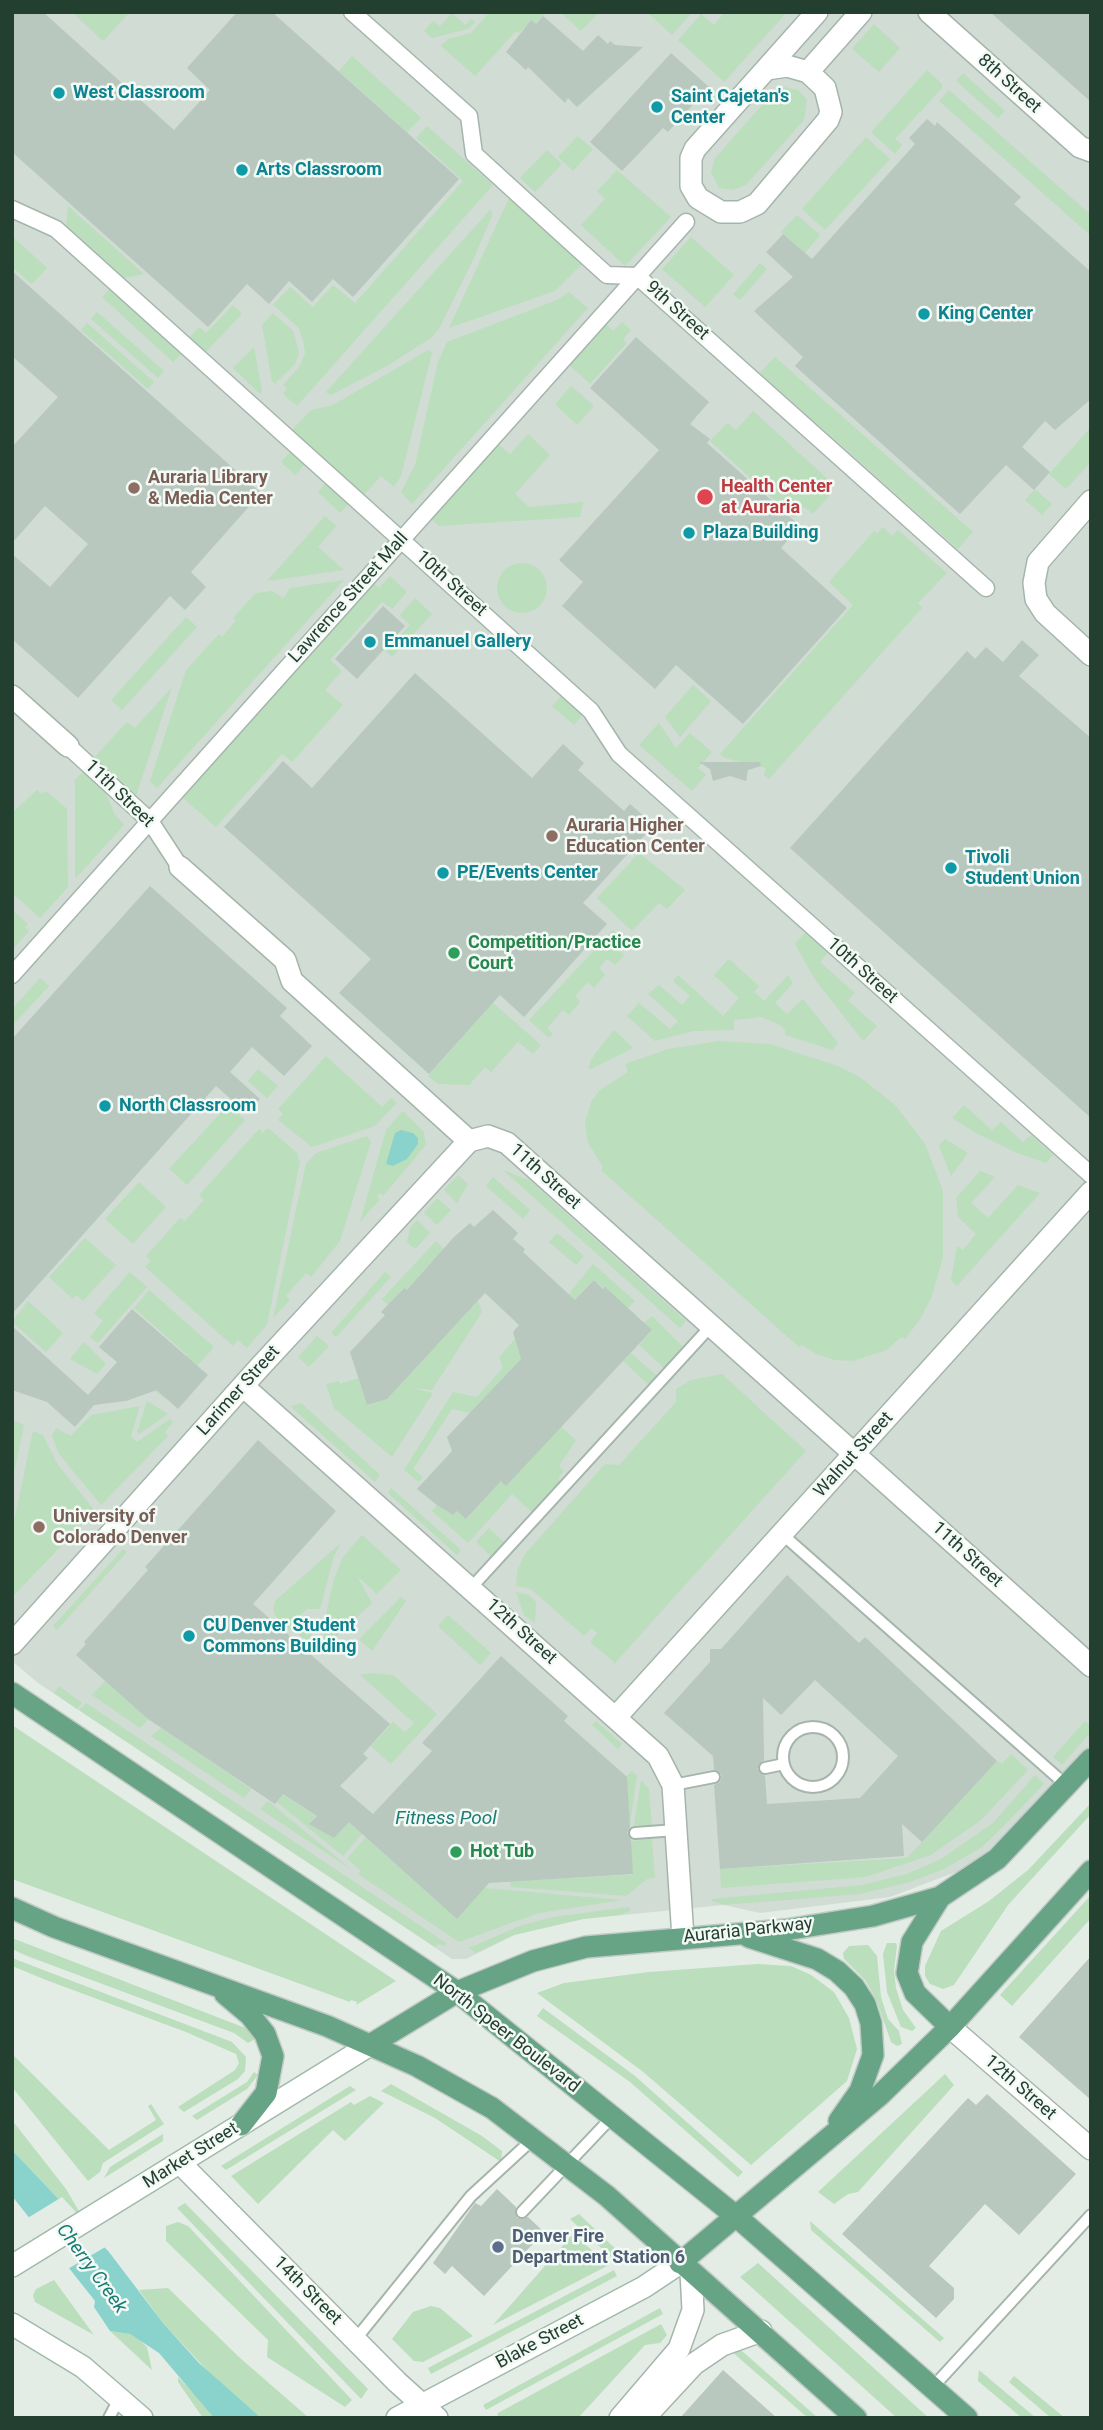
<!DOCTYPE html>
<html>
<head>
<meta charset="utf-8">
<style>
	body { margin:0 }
	#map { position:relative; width:1103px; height:2430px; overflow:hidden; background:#e3ede6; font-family:Roboto,sans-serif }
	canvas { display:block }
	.frame { position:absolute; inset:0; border:14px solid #223f30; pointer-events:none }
</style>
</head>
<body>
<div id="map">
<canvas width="1103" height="2430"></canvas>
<div class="frame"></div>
</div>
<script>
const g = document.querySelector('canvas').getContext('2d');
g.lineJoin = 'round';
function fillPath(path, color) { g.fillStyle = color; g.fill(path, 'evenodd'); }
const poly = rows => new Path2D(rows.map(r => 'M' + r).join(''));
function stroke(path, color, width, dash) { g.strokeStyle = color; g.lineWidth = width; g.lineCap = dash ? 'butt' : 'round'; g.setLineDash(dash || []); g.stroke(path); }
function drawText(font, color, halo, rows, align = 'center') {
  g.font = font + ' Roboto,sans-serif'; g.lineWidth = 5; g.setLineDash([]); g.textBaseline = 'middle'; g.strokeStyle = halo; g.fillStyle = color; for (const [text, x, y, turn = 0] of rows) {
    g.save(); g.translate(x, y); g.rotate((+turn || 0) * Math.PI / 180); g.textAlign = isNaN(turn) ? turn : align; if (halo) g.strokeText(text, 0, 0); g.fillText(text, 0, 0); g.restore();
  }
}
fillPath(poly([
	[12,12,1091,12,1091,1745,1039,1802,972,1866,890,1897,760,1913,724,1905,583,1919,514,1935,466,1959,452,1959,38,1683,12,1661]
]), '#d1ddd4');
fillPath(poly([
	[72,12,130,12,103,41],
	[490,12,546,12,535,24,531,20,519,33,516,31,475,76,441,46,448,39,471,33],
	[560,12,599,12,581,31],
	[647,12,691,12,692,13,672,35],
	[725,12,787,12,724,82,678,40,701,14,714,25],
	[452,13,465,25,471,19,475,22,468,29,432,38,424,31,433,21,440,26],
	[874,24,900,48,879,72,852,49],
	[352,56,421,118,407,132,339,71],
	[927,70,942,84,942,88,895,139,902,145,895,154,871,132],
	[963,73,1005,111,998,118,956,81],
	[784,87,798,90,807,100,804,120,746,185,733,190,719,188,711,172,715,158,772,94],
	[949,90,1091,215,1091,236,939,101],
	[427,126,493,185,297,406,283,394,287,389,283,385,300,366,305,353,303,340,298,327,273,305,290,287,313,307,333,285,355,303,463,181,416,138],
	[578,136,593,149,573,171,558,157],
	[866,137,890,159,825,230,802,209],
	[547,150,562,164,535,192,520,178],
	[617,170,671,217,625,266,581,225,605,199,597,191],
	[509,198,582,264,555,291,449,328],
	[68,206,144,274,124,278,66,228],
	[491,209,492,216,473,260,439,329,431,338,387,366,331,395,326,392],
	[797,215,820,235,805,253,781,232],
	[691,237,734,275,705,307,662,269],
	[14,238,47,268,32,284,12,267],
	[760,263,767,269,740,300,733,294],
	[112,286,184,351,173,362,102,297],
	[569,292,588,308,412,504,401,492,415,465,438,362,447,342,557,300],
	[233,305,242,314,204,354,188,339,199,327,206,333],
	[97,312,164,371,158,378,91,319],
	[273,313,293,331,299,352,295,364,275,384,272,381,262,325],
	[622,322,631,330,623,339,627,343,590,384,567,363,605,323,613,331],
	[87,323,154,382,148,389,81,330],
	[254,347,262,391,260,394,233,368],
	[428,350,432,353,401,476,394,487,381,476,363,496,292,430,311,410,333,405],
	[775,357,973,532,958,549,760,373],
	[571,386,594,406,577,425,555,404],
	[753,411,831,482,826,488,831,494,813,514,804,507,794,518,710,441,727,423,736,430],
	[1091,427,1091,462,1066,489,1049,474],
	[528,434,550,455,515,494,529,507,583,502,580,517,439,526,430,518,498,444,510,454],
	[294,448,308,461,295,475,281,462],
	[329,479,352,500,340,513,318,492],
	[1035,489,1052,504,1042,515,1025,500],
	[325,516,336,526,318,547,344,570,267,581],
	[883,527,892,536,898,530,947,573,918,603,922,608,769,779,764,775,766,768,724,758,720,754,853,605,829,582,874,531,877,533],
	'497 588a25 25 0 1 1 50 0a25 25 0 1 1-50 0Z',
	[390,576,407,592,392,609,382,602,330,660,342,671,325,690,343,705,292,762,282,754,216,827,182,797,374,583,379,588],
	[344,580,157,788,150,781,186,670,219,634,222,637,236,621,233,618,256,593,271,591,284,598,290,588],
	[415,598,432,614,392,657,386,651,410,625,400,615],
	[186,617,197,627,122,710,111,700],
	[693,685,711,701,680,737,665,717],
	[172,687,136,796,93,759,127,722,135,728],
	[564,693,585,712,574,725,552,706],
	[659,723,676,748,690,733,712,752,698,768,706,775,692,791,639,745],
	[84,771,104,789,115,815,124,825,75,879,75,780],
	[37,790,42,794,46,791,67,809,68,887,40,918,12,893,12,813],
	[639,853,685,890,667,909,659,903,632,931,597,898],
	[12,910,28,924,25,927,29,931,12,950],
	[613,930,624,941,617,948,624,955,615,965,607,959,599,968,605,975,594,988,588,982,575,996,580,1002,569,1015,563,1010,547,1028,553,1034,549,1038,529,1020],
	[805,933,828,953,820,962,855,993,848,1001,877,1026,863,1041,814,978,795,944],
	[729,959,759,986,754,992,764,1001,788,975,793,983,775,1003,787,1014,803,999,838,1043,832,1050,785,1035,785,1030,780,1025,761,1017,734,1020,734,1030,694,1031,655,1041,627,1016,639,1003,670,1029,678,1021,648,994,659,985,682,1005,690,996,673,981,678,975,723,1016,739,998,714,975],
	[40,978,49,986,12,1026,12,1009],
	[493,1003,541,1045,533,1054,518,1042,491,1072,485,1067,469,1085,438,1084,428,1076],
	[614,1030,633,1048,591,1069,588,1067,594,1055],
	[718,1041,770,1044,838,1066,860,1077,896,1106,925,1144,943,1191,943,1257,932,1296,921,1318,905,1339,901,1337,887,1350,853,1361,835,1360,816,1354,802,1345,799,1347,601,1170,603,1167,588,1143,585,1123,591,1102,600,1090,628,1072,625,1064,668,1049],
	[326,1056,382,1107,391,1098,397,1103,375,1126,312,1147,278,1120,283,1114,278,1109],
	[258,1069,278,1086,267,1098,248,1081],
	[228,1105,245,1120,187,1185,169,1169],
	[964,1105,992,1130,1001,1122,1023,1142,1031,1135,1053,1155,1046,1163,1015,1152,976,1133,952,1118],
	[403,1111,424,1132,426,1145,383,1196,380,1193,377,1196,380,1199,360,1222,386,1130],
	[268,1128,297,1153,300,1162,267,1325,247,1348,238,1340,233,1346,145,1267,151,1261,146,1256,180,1218,185,1221,204,1200,199,1195,259,1129,263,1133],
	[367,1136,371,1142,340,1241,311,1277,306,1273,286,1296,290,1300,273,1318,306,1163,316,1153],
	[945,1139,968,1153,951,1176,939,1146],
	[503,1170,529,1180,686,1321,680,1328],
	[980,1171,995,1177,971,1203,988,1218,1018,1185,1040,1193,957,1286,951,1280,957,1246,963,1250,976,1234,958,1217,956,1198],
	[458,1175,468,1184,457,1203,444,1190],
	[493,1177,530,1210,523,1219,486,1186],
	[139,1182,166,1207,133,1244,105,1219],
	[437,1198,451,1210,437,1225,424,1213],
	[417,1220,430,1233,415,1249,407,1242,410,1228],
	[557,1233,584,1256,576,1265,549,1242],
	[85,1238,116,1265,83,1301,76,1295,73,1299,49,1277],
	[436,1241,444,1249,407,1291,403,1288,388,1305,382,1299],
	[593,1264,635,1301,628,1308,594,1280,575,1300,569,1294],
	[130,1272,147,1287,98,1343,90,1337,103,1321,94,1313],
	[385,1272,391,1277,336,1337,331,1333],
	[149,1290,214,1347,167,1400,155,1391,187,1355,134,1308],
	[28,1301,63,1333,46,1352,12,1322],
	[478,1301,482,1312,432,1390,412,1388,433,1393,392,1457,334,1408,326,1384,339,1381,340,1384,358,1378,367,1405,387,1399],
	[652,1316,683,1347,664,1368,639,1345,652,1331,644,1323],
	[317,1336,329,1346,309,1367,298,1357],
	[515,1339,521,1359,470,1413,452,1409,413,1469,423,1477,419,1482,404,1470,453,1392,477,1397,503,1368,499,1357],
	[84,1342,106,1364,97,1374,70,1359],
	[631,1353,657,1376,649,1385,623,1361],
	[722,1374,806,1451,615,1663,590,1642,597,1633,591,1628,584,1636,531,1589,516,1586,517,1571,525,1554,605,1464,619,1465,676,1402,676,1389,691,1380],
	[147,1401,168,1414,139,1434,137,1432],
	[301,1403,380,1475,375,1482,290,1406],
	[140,1406,131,1436,137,1442,170,1419,173,1422,165,1432,168,1436,101,1505,59,1454,52,1436,56,1428,71,1436,91,1415],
	[12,1420,24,1425,12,1482],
	[561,1427,576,1440,559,1466,564,1471,558,1478,562,1482,533,1513,512,1494,468,1543,432,1511,437,1505,453,1515,457,1511,467,1519,501,1481],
	[33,1431,43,1435,58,1465,95,1511,12,1597,12,1531],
	[391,1488,461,1550,457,1555,388,1493],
	[489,1528,506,1544,493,1558,476,1542],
	[362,1535,401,1570,377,1594,357,1576,372,1603,324,1648,324,1622,334,1579,343,1557],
	[341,1543,334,1556,320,1609,307,1609,297,1618,306,1622,318,1618,308,1641,279,1622,273,1610,275,1601],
	[123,1549,127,1552,57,1630,53,1626],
	[516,1592,529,1595,536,1602,535,1623,524,1615],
	[401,1597,406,1601,372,1651,359,1639],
	[448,1615,491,1653,480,1665,438,1626],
	[371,1673,393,1675,437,1714,391,1764,371,1746,393,1722,405,1732,414,1723,360,1675],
	[105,1681,148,1719,140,1728,92,1695],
	[59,1686,82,1703,77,1709,54,1693],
	[86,1703,446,1943,445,1946,438,1944,435,1947,79,1710],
	[596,1721,622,1744,618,1749,592,1725],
	[1085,1721,1091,1726,1091,1732,1062,1765,1053,1757],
	[12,1725,396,1981,356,2005,357,2002,351,2000,350,2002,12,1879],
	[161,1728,200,1754,251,1789,244,1798,151,1736],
	[1011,1754,1028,1770,981,1820,931,1855,866,1877,721,1888,720,1869,907,1858,997,1761,1002,1764],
	[632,1771,637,1776,630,1824,626,1776],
	[1035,1775,1044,1784,1000,1830,982,1847,944,1869,910,1882,860,1894,724,1905,712,1901,712,1899,862,1885,907,1874,941,1859,993,1823],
	[641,1780,649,1789,652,1826,634,1825],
	[282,1794,316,1816,310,1823,351,1819,362,1834,343,1856,277,1802],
	[268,1801,352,1870,260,1809],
	[1091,1803,1091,1814,1008,1905,954,1985,943,1989,930,1984,925,1976,925,1966,941,1931,989,1901,1028,1870],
	[366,1837,457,1919,484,1888,622,1900,539,1913,459,1942,358,1874,361,1871,347,1859],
	[652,1839,655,1878,647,1879,626,1896,511,1887,510,1881,632,1875,631,1841],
	[1091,1895,1091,1918,1012,2006,1000,1995],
	[629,1907,630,1911,620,1915,583,1919,514,1935,476,1953,469,1948,522,1925,553,1917],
	[12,1938,248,2029,257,2038,248,2043,234,2033,27,1956,12,1949],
	[887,1943,896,1943,897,1946,894,1970,896,1988,903,2010,916,2028,912,2031,901,2027,887,1992,883,1954],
	[868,1945,877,1956,881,1997,888,2019,899,2031,902,2044,897,2046,891,2042,876,1999,865,1980,844,1959,843,1953,849,1946],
	[12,1958,232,2042,246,2057,245,2071,238,2079,184,2112,178,2107,235,2070,239,2063,236,2054,186,2032,46,1980,12,1966],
	[757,1964,791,1966,811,1975,834,1992,849,2018,857,2049,847,2081,751,2165,642,2071,537,1993,564,1983,649,1972],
	[543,2008,635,2076,743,2172,738,2177,630,2082,537,2016],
	[12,2054,109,2150,156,2120,148,2106,151,2104,164,2124,103,2163,100,2172,88,2181,12,2087],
	[254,2072,258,2075,247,2089,197,2120,192,2116,247,2082],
	[945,2074,954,2085,858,2192,848,2194,834,2204,818,2192],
	[391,2084,482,2136,502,2151,501,2162,435,2118,381,2091],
	[350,2086,356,2090,226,2170,221,2166],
	[370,2096,384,2103,345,2141,333,2130,258,2204,231,2176,351,2102,354,2105],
	[12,2120,66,2189,93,2235,12,2150],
	[163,2134,163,2141,104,2178,110,2167],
	[185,2203,368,2389,361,2399,177,2208],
	[579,2214,620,2253,614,2260,570,2219],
	[810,2221,944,2338,940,2342,811,2230],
	[178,2222,188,2226,352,2400,345,2407,267,2357,268,2340,166,2241,166,2226],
	[573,2234,609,2265,493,2325],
	[758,2263,920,2410,929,2418,897,2418,740,2277],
	[614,2270,617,2276,431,2374,428,2368],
	[54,2280,94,2335,35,2302,33,2295,36,2289],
	[168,2288,239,2357,309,2418,261,2418,218,2382,163,2323,139,2290],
	[431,2306,440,2308,473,2336,423,2362,414,2361,392,2339,413,2312],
	[660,2308,663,2314,486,2410,483,2405],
	[661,2324,667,2335,660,2343,645,2345,578,2418,497,2418,498,2413],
	[110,2331,130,2334,140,2340,147,2347,152,2370],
	[731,2351,742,2351,818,2418,808,2418],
	[979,2370,1036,2418,1022,2418,978,2381],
	[1014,2376,1065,2418,1051,2418,1009,2382],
	[178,2377,197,2397,214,2418,203,2418,178,2382]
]), '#bbdebc');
fillPath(poly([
	[401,1130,413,1133,418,1138,418,1144,407,1159,393,1166,386,1164,395,1133],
	[12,2150,109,2252,163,2323,199,2363,261,2418,214,2418,159,2353,130,2334,110,2331,94,2307,95,2301,12,2196]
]), '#8ad3cc');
fillPath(poly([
	[62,2197,107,2246,66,2270,26,2219]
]), '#e3ede6');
fillPath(poly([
	[12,12,43,12,174,130,210,90,187,68,237,12,272,12,459,179,353,297,333,279,312,302,289,281,269,304,247,284,208,327,12,152],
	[990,12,1091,12,1091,102,1026,44],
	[543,16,583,51,598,35,608,44,610,41,615,45,643,47,577,107,568,98,565,103,528,67,526,70,506,52,531,20,536,24],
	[671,53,709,87,668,132,663,128,622,171,590,142],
	[927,119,935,126,937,122,1021,197,1014,204,1091,272,1091,399,1055,430,1045,421,1022,447,1050,472,1034,490,1006,465,960,514,795,366,803,357,754,311,793,277,766,252,774,244,783,234,812,259,915,144,909,138],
	[12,271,261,493,191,572,206,587,185,610,170,596,78,698,12,639,12,554,50,587,88,544,45,506,12,543,12,447,58,397,12,356],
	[636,337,709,402,690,424,710,439,707,443,800,526,781,548,847,608,743,724,676,665,655,689,562,606,583,582,559,560,659,450,590,388],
	[383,606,405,626,357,679,335,659],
	[1022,640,1039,655,1019,676,1091,738,1091,1118,790,848,967,651,975,659,986,647,1003,662],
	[415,673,532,778,563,744,584,763,578,770,624,811,630,804,654,825,583,903,607,924,524,1017,500,995,429,1074,339,993,371,959,224,827,283,761,312,788],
	[699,762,760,762,761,766,748,770,746,781,730,776,713,781,710,769],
	[150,886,287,1008,280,1016,312,1046,284,1076,252,1047,230,1072,260,1099,247,1113,216,1086,12,1314,12,1039],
	[493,1210,518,1233,513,1239,525,1249,523,1252,575,1300,594,1280,603,1289,605,1287,652,1330,506,1486,501,1481,466,1519,457,1511,453,1515,437,1505,417,1489,452,1451,447,1437,521,1359,513,1332,519,1325,485,1293,387,1399,367,1405,350,1352,385,1315,381,1312,404,1288,407,1290,454,1237,470,1223,474,1227],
	[132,1309,208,1375,178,1409,157,1390,126,1401,94,1405,75,1427,47,1402,12,1390,12,1326,88,1395,117,1362,99,1347],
	[258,1440,336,1511,253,1604,390,1724,363,1754,368,1758,340,1786,373,1814,432,1751,422,1743,501,1656,568,1716,564,1721,627,1777,630,1827,627,1833,631,1839,633,1874,489,1883,457,1919,349,1822,334,1838,309,1824,317,1816,283,1794,275,1804,148,1719,76,1655,86,1644,84,1642,148,1570,145,1567],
	[787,1575,859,1643,865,1637,997,1761,922,1842,902,1824,904,1856,720,1869,714,1785,720,1782,722,1775,714,1769,713,1756,664,1713,710,1662,710,1649,721,1649],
	[815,1680,898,1756,860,1798,767,1804,765,1776,757,1769,764,1760,763,1698,781,1715],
	[1091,1956,1091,2100,1019,2037],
	[987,2094,1076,2174,1019,2235,985,2204,929,2266,954,2288,954,2299,936,2318,842,2234,968,2098,976,2105],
	[497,2189,516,2207,517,2218,528,2217,544,2232,484,2296,452,2266,445,2274,433,2263,475,2203,481,2206],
	[723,2370,777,2418,680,2418]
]), '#b8c8be');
const service = poly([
	[782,1534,1066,1785],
	[471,1588,711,1326],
	'783 1757a30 30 0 1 1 60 0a30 30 0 1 1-60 0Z',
	[765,1768,784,1764],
	[673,1785,714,1777],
	[635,1833,676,1830],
	[522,2212,612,2117],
	[355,2340,471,2196,533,2139],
	[932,2388,1091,2215],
	[109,2418,120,2397]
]);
const pedestrian = poly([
	[352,12,469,116,474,154,565,237,607,275,637,276,986,588],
	[12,209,56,229,591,711,619,754,1091,1175],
	[68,746,150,821,180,867],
	[12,975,686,222]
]);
const minor = poly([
	[929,12,1080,147,1091,151],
	[767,69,787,66,808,72,825,88,831,112,828,120,757,204,740,212,721,212,698,198,691,186,691,158,695,149,817,12],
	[808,72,861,12],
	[1091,501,1038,562,1034,583,1036,599,1045,613,1091,655],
	[12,696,68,746],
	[180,867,285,960,292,981,469,1141],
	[243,1386,658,1756,673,1785,683,1938],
	[12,1644,258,1369,469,1141,488,1136,507,1143,1091,1666],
	[616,1717,1091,1192],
	[950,2027,1091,2149],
	[180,2163,397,2382,437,2418],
	[620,2418,679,2349,693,2310,691,2272],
	[644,2418,694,2364,722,2345,761,2331]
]);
const secondary = poly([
	[12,2266,370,2045],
	[12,2324,83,2367,142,2418],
	[397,2418,644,2287,680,2263]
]);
const primary = poly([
	[12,1693,457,1992,737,2217,967,2418],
	[940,1897,912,1942,907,1973,915,1993,950,2027],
	[12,1908,54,1927,327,2026,417,2066,492,2108,607,2196,856,2418],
	[749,1937,817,1959,837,1971,854,1987,865,2004,871,2023,873,2055,860,2091,839,2121],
	[225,1994,250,2015,265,2034,273,2056,266,2093,241,2125],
	[370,2045,457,1992,533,1961,586,1947,785,1930,873,1916,940,1897,997,1859,1091,1759],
	[680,2263,880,2095,950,2027,1091,1871]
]);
stroke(service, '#a5b5ac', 14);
stroke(pedestrian, '#a5b5ac', 19);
stroke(minor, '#a5b5ac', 24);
stroke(secondary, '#a1b9ab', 24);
stroke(primary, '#c1c9c5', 24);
stroke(service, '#fff', 10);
stroke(pedestrian, '#fff', 16);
stroke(minor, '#fff', 21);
stroke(secondary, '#fff', 21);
stroke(primary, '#67a385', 21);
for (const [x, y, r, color] of [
	[59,93,7,"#0f9aa8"],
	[657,107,7,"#0f9aa8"],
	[242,170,7,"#0f9aa8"],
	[924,314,7,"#0f9aa8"],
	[134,488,7,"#8d6e63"],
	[705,497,9,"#e0444e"],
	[689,533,7,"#0f9aa8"],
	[370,642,7,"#0f9aa8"],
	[552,836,7,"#8d6e63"],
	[951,868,7,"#0f9aa8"],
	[443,873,7,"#0f9aa8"],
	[454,953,7,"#2e9e5b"],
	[105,1106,7,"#0f9aa8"],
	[39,1527,7,"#8d6e63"],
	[189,1636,7,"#0f9aa8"],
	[456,1852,7,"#2e9e5b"],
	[498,2247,7,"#5c6f8a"]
]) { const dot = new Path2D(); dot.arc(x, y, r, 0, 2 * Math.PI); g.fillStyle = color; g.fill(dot); stroke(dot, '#f3f9f5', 2.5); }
drawText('18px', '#223f30', '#f3f9f5', [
	["8th Street",1009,84,42],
	["9th Street",677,311,42],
	["10th Street",451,584,42],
	["Lawrence Street Mall",349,598,-48],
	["11th Street",119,794,44],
	["10th Street",862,971,42],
	["11th Street",545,1177,42],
	["Larimer Street",239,1391,-48],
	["Walnut Street",854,1455,-48],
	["11th Street",967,1555,42],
	["12th Street",521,1632,42],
	["Auraria Parkway",748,1931,-6],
	["North Speer Boulevard",506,2034,38],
	["12th Street",1020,2088,41],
	["Market Street",191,2156,-32],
	["14th Street",307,2291,45],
	["Blake Street",540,2342,-28]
]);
drawText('bold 18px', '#0d838f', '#f3f9f5', [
	["West Classroom",73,93],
	["Saint Cajetan's",671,97],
	["Center",671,118],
	["Arts Classroom",256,170],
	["King Center",938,314],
	["Plaza Building",703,533],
	["Emmanuel Gallery",384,642],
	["Tivoli",965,858],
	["Student Union",965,879],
	["PE/Events Center",457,873],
	["North Classroom",119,1106],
	["CU Denver Student",203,1626],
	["Commons Building",203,1647]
], 'left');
drawText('bold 18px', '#785e54', '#f3f9f5', [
	["Auraria Library",148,478],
	["& Media Center",148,499],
	["Auraria Higher",566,826],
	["Education Center",566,847],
	["University of",53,1517],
	["Colorado Denver",53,1538]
], 'left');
drawText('bold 18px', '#be3a42', '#f3f9f5', [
	["Health Center",721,487],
	["at Auraria",721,508]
], 'left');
drawText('bold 18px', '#27864d', '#f3f9f5', [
	["Competition/Practice",468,943],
	["Court",468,964],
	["Hot Tub",470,1852]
], 'left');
drawText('bold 18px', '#4e5e75', '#f3f9f5', [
	["Denver Fire",512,2237],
	["Department Station 6",512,2258]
], 'left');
drawText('italic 19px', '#1b7c74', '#f3f9f5', [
	["Fitness Pool",446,1819],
	["Cherry Creek",91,2269,54]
]);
</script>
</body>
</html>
